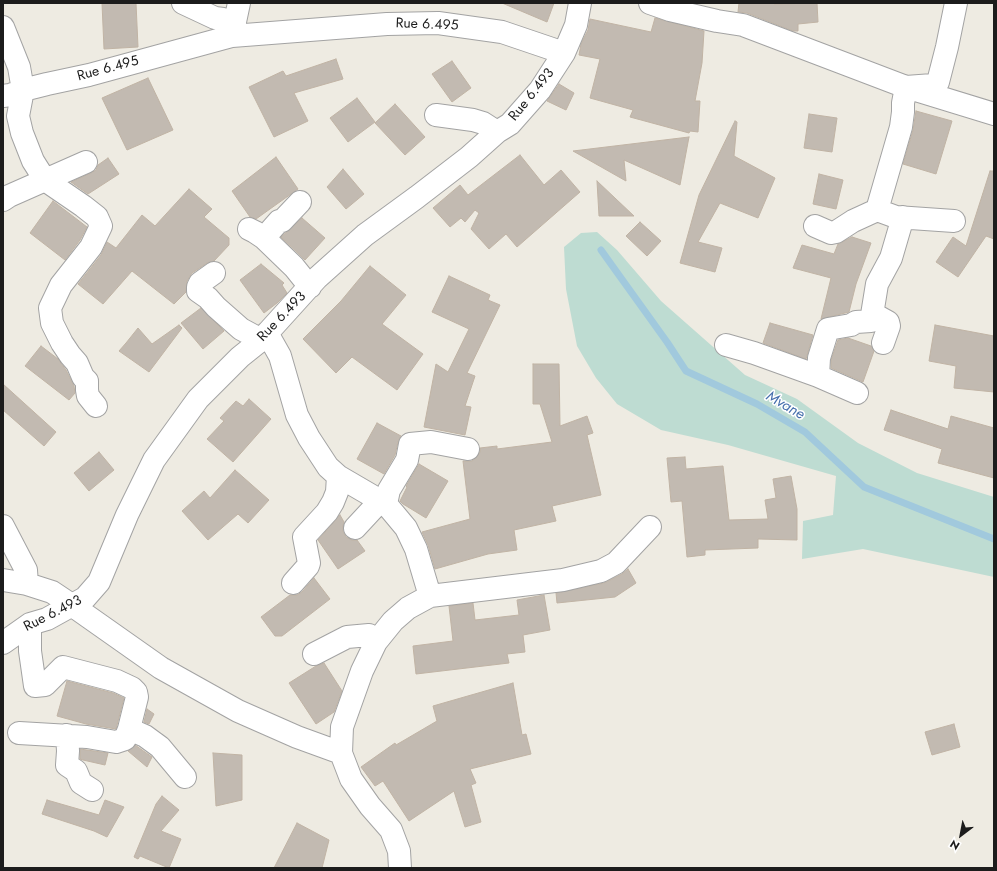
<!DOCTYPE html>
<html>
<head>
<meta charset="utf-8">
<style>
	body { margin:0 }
	#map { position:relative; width:997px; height:871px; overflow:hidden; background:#eeebe2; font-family:Jost,sans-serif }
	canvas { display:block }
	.frame { position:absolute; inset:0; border:4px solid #1c1c1c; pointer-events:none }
	.north { position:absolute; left:941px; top:815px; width:40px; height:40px; -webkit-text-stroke:3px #fff; paint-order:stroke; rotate:212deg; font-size:11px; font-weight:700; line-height:16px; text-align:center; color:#1c1c1c }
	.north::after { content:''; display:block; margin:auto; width:14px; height:18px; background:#1c1c1c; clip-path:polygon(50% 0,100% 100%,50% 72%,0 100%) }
</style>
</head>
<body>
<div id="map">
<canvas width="997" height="871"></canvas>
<div class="frame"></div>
<div class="north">N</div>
</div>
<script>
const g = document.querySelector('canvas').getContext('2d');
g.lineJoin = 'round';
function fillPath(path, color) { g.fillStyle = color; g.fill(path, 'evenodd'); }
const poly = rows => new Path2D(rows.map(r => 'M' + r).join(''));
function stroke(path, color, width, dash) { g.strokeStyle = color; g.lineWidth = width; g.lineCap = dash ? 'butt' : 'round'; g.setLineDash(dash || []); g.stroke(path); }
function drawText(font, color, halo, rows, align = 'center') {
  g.font = font + ' Jost,sans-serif'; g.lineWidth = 3; g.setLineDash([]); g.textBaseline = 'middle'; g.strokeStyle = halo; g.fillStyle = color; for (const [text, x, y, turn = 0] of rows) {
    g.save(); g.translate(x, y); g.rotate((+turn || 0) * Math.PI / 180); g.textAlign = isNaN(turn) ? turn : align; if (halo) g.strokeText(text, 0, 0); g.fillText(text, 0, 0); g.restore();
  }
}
fillPath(poly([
	[597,232,617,250,661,301,745,375,797,399,858,443,917,473,994,497,994,577,863,549,802,559,803,521,833,515,836,476,728,445,661,430,617,404,596,378,577,346,566,289,564,247,581,233]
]), '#bedcd2');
stroke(poly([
	[601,250,616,271,667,342,686,371,757,404,805,432,864,487,994,539]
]), '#a1c9dd', 7);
const building = poly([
	[102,3,136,3,138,47,104,49,102,3],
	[502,3,554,3,547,22,502,3],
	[739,3,774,3,774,4,817,3,818,22,798,24,798,31,793,31,747,13,738,12,739,3],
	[655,18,704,31,702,63,695,101,700,101,698,132,690,131,689,133,630,117,633,110,590,98,600,59,579,55,581,44,588,30,590,19,651,32,655,18],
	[336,59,343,79,294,93,308,121,274,137,249,87,283,71,286,76,336,59],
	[452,61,471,88,452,102,432,74,452,61],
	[148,78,173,130,127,150,102,98,148,78],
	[559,84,574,93,566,110,547,101,559,84],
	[357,98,375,122,348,142,330,118,357,98],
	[395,104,425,137,405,155,375,123,395,104],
	[916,111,952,121,936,174,903,164,913,130,916,111],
	[809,114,837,118,832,152,804,148,809,114],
	[735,121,737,122,734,156,775,178,758,218,720,203,698,242,722,248,715,272,680,263,699,195,735,121],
	[689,137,680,185,624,160,626,181,573,151,689,137],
	[520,155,544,185,561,170,580,192,517,247,506,234,489,249,471,229,479,213,475,210,465,222,461,218,450,227,433,208,460,185,468,195,520,155],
	[276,157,298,189,256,219,250,217,232,191,276,157],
	[108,158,119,174,88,194,71,182,91,173,96,170,98,165,108,158],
	[343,169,364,194,346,209,327,187,343,169],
	[990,171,994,171,994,239,986,236,958,277,936,262,953,237,966,246,990,171],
	[819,174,843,180,836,209,813,204,819,174],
	[597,181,634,216,599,216,597,181],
	[189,189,212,209,204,217,229,238,229,245,214,261,207,263,192,273,187,281,186,292,174,304,132,271,103,304,78,284,101,255,107,242,116,248,142,215,155,226,189,189],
	[53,201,87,227,80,240,65,260,30,233,53,201],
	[302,218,325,238,305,260,281,237,302,218],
	[640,222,661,241,647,256,626,236,640,222],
	[852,237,871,243,856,284,849,312,821,319,831,278,793,268,802,245,834,254,838,244,852,237],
	[261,264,284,283,282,285,287,293,277,303,264,313,240,280,261,264],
	[370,266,406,295,382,324,423,354,397,390,352,357,336,373,303,339,341,301,370,266],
	[449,276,490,295,488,300,500,305,467,373,475,376,465,406,471,407,465,435,424,427,436,364,448,372,469,329,432,312,449,276],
	[201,308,224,331,203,349,181,323,201,308],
	[770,323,813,335,806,359,763,343,770,323],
	[179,325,182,328,149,372,119,351,126,343,138,328,152,344,179,325],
	[935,325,994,336,994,392,954,388,956,366,929,361,935,325],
	[848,338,871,346,874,351,863,382,831,368,831,360,838,340,848,338],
	[41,346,58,359,66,370,74,386,75,393,69,400,25,366,41,346],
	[533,364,559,364,560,426,587,416,593,433,587,435,601,495,552,506,556,521,514,530,517,550,488,554,435,569,428,545,422,532,470,519,463,461,472,461,477,457,480,452,480,448,497,446,497,449,552,442,540,404,533,404,533,364],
	[3,384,56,432,44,446,3,410,3,384],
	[249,399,271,419,233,462,207,439,224,421,220,418,236,401,243,406,249,399],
	[891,410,948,429,951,416,994,428,994,478,938,463,942,449,884,430,891,410],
	[377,423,401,436,398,442,395,455,384,474,357,459,377,423],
	[99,452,114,470,89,491,74,473,99,452],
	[685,457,686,469,723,466,729,520,768,519,765,500,776,498,773,479,791,476,797,509,797,540,758,539,758,548,705,550,705,555,687,557,682,501,671,502,667,458,685,457],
	[419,464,448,481,426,518,403,504,400,501,407,487,406,486,419,464],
	[235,470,269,500,248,523,238,514,208,540,182,511,204,491,210,498,235,470],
	[340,515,344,522,343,526,343,531,346,537,352,540,357,540,365,551,338,569,318,540,340,515],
	[628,569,636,583,615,597,557,603,556,593,604,583,622,574,628,569],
	[314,578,330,599,282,636,275,636,261,617,290,595,297,595,302,592,314,578],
	[544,595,550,630,523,635,525,652,507,654,509,663,416,674,413,646,453,641,449,606,473,603,475,620,519,615,517,600,544,595],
	[324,663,342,691,334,712,316,724,289,683,316,666,324,663],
	[67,681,113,693,124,698,116,729,86,724,57,716,67,681],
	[513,683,522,735,526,734,531,754,470,769,476,783,471,785,481,822,465,827,454,791,409,821,383,781,375,786,361,767,395,743,396,745,437,721,433,706,513,683],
	[147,709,154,714,149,724,144,722,147,709],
	[954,724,960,747,932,755,925,732,954,724],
	[135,745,152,757,147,767,128,751,135,745],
	[80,749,108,753,105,765,83,760,80,759,80,749],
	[213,753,242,755,242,800,216,806,213,753],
	[162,796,179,810,161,831,181,839,169,868,140,856,138,859,134,857,156,804,162,796],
	[47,800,99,815,105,800,124,807,107,837,94,831,42,814,47,800],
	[297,823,329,840,322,868,274,868,297,823]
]);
fillPath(building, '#c2bab1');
stroke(building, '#c0b3a4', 1);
const street = poly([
	[183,3,215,18,223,19,232,36],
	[650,3,670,10,717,21,743,25,906,87,994,114],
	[3,27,19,67,23,90,10,95,3,96],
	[232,36,239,3],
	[436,115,473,120,483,123,497,132],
	[3,200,9,196,86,162],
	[877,210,901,127,903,112,903,103,906,87,933,85,938,82,947,47,956,3],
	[815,226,831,233,836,232,853,221,877,210,896,217,954,221],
	[249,229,255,232,264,238,294,267,310,287],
	[264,238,279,221,282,221,300,202],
	[214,273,200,283,198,287,198,291,208,298,216,307,241,329,254,336,260,341],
	[871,321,877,284,891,258,903,217],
	[726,345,754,353,818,376,857,393],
	[818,376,819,358,828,329,851,325,856,322,871,321,879,317,888,322,889,326,883,343],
	[96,406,88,396,87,390,87,381,83,377,77,363,70,355,62,343,52,323,50,308,61,285,91,247,101,226,97,217,83,206,45,180,33,161,22,133,18,116,23,90,47,84,89,75,232,36,387,24,438,23,502,32,564,53],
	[386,504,389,490,407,460,410,444,431,442,468,449],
	[3,526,26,570,27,584],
	[355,528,381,500],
	[3,580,27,584,52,592,73,606,161,668,238,711,297,737,341,753,342,727,362,671,376,642,393,621,408,608,430,596,416,549,406,528,386,504,338,476,328,467,309,438,297,415,280,356,267,333],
	[293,583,308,566,309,563,304,537,327,512,333,502,337,492,338,476],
	[430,596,563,580,601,571,616,563,650,527],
	[3,643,30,624,47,619,85,598,99,582,127,515,154,460,198,399,240,357,260,341,317,278,365,235,417,197,469,157,497,132,510,124,540,90,564,53,576,25,580,3],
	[314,654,347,637,369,635,376,642],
	[129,729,145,736,160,747,185,777],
	[19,733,87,737,116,742,125,739,129,729,137,697,136,692,132,688,117,681,63,667,45,685,35,686,30,651,30,624],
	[67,735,68,751,67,765,76,771,81,783,92,790],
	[341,753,351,779,370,806,391,830,399,851,400,868]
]);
stroke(street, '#a3a3a3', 24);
stroke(street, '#fff', 22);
drawText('14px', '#1c1c1c', '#fff', [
	["Rue 6.495",427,25,2],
	["Rue 6.495",108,69,-15],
	["Rue 6.493",532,95,-51],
	["Rue 6.493",282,317,-46],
	["Rue 6.493",53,614,-27]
]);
drawText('italic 15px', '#4770ad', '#fff', [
	["Mvane",785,406,30]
]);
</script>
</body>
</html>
